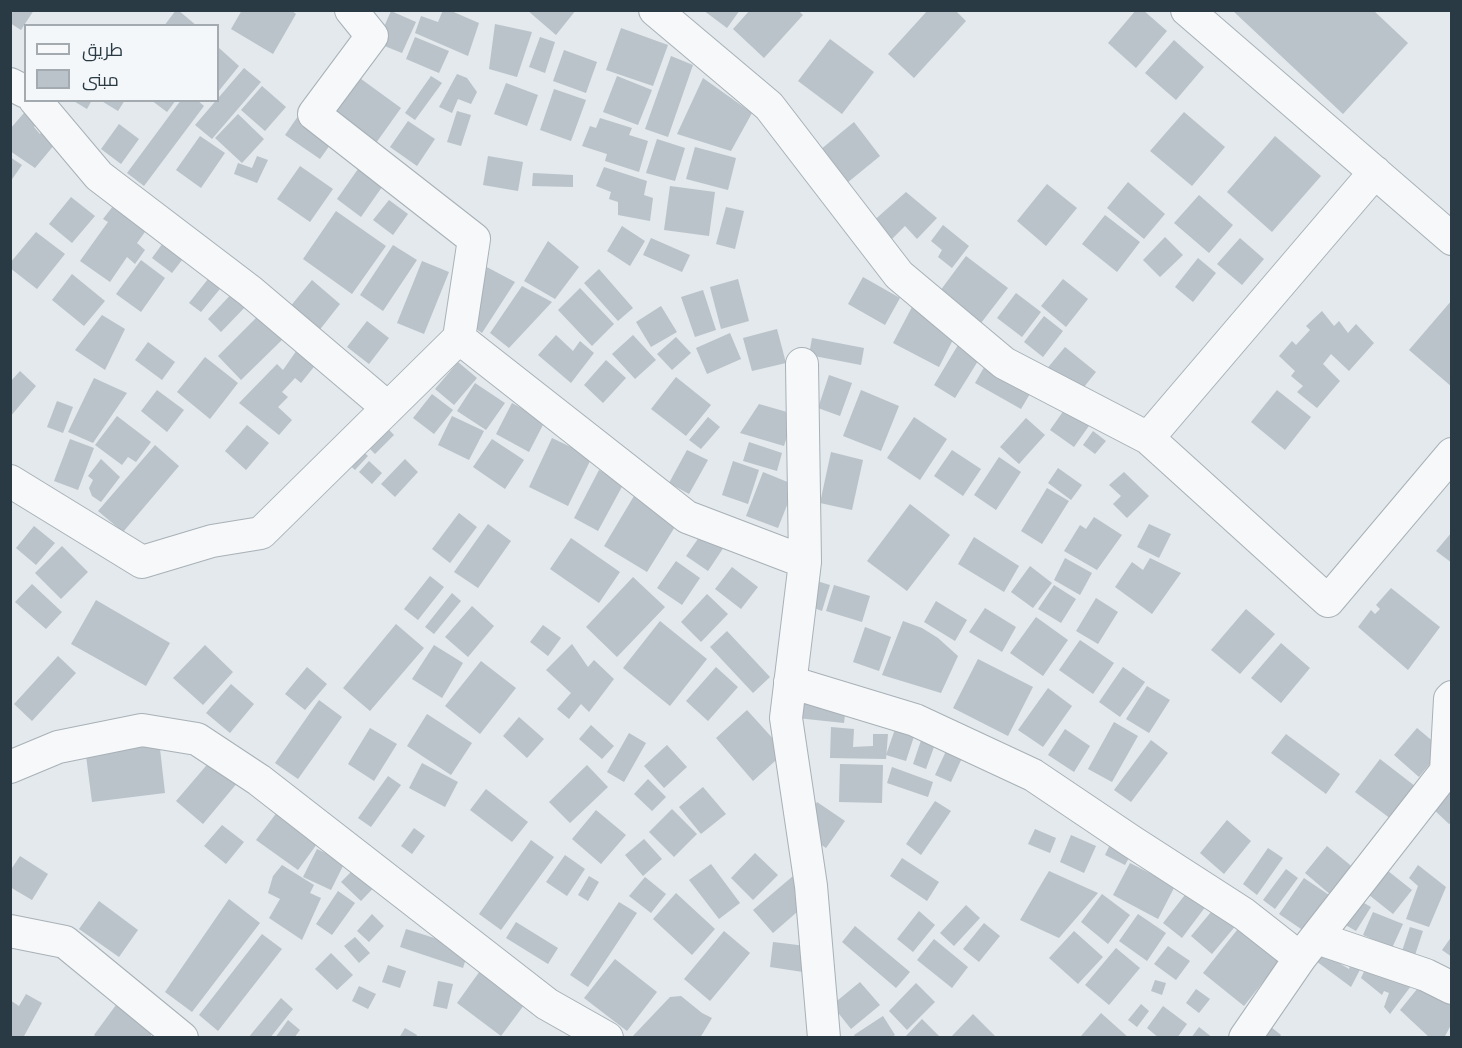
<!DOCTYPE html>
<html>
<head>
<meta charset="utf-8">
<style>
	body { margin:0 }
	#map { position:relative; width:1462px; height:1048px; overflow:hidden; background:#e3e9ec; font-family:Roboto,Cairo,sans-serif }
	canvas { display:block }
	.frame { position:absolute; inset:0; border:12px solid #2a3a45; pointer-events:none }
	.legend { position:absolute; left:24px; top:24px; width:195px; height:78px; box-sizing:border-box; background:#f3f7f9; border:2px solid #a3abb1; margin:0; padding:8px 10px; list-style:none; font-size:18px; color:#2a3a45 }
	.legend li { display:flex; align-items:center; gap:12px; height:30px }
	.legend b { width:30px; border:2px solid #a3abb1 }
</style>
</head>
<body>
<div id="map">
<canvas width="1462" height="1048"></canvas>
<div class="frame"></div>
<ul class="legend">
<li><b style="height:8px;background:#f6f8fa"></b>طريق</li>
<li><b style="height:16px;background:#bac3ca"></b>مبنى</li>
</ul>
</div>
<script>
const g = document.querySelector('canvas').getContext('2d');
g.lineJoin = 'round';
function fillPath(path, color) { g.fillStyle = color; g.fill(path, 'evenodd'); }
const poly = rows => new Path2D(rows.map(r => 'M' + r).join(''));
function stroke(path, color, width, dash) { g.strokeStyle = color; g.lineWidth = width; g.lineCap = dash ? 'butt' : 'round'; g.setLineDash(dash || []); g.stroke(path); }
fillPath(poly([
	[14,10,34,10,21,30,10,23,10,16],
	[176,10,178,10,197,26,164,26],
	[242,10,291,10,296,14,273,54,231,29],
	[443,10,449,10,479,23,468,56,415,33,421,16,438,22],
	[527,10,576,10,556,35],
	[703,10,740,10,727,28],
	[750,10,798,10,803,15,764,58,733,29],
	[928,10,955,10,966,21,914,78,888,54],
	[1136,10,1143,10,1167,31,1136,68,1108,43],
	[1232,10,1373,10,1408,43,1343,114],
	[391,11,416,22,402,53,377,43],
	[495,24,532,32,517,77,489,69],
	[621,28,668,45,653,86,606,70],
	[415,37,449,51,439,73,406,59],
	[540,37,555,42,545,73,529,67],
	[830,39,874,72,842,114,798,81],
	[1174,40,1204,67,1176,100,1145,73],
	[218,47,239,66,218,92],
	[564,50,597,62,586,93,553,81],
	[671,56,693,65,668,137,645,129],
	[244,68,261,82,212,139,195,125],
	[457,74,467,78,477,92,471,104,458,99,452,113,439,107],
	[357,76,401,108,376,143,332,111],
	[431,76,442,83,415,120,405,113],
	[617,76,652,90,638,125,603,112],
	[703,78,752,113,731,151,677,134],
	[506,83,538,95,527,126,494,114],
	[262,86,286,107,265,131,241,110],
	[554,89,586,100,571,141,540,130],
	[72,100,92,100,87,109],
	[100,100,125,100,118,111],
	[151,100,176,100,167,112],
	[181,100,197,100,204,106,144,186,127,173],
	[30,106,42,118,34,127,40,134,47,125,60,138,35,168,10,151,10,129],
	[305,106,340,131,320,159,285,135],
	[457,111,471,115,461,146,447,142],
	[1184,112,1225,147,1192,186,1150,151],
	[238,114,264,139,242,163,215,138],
	[600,118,632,128,629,135,648,141,639,172,605,161,607,154,582,146,590,126,596,128],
	[408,121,435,139,417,166,390,147],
	[854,122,880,156,847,183,820,150],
	[119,124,139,139,121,164,101,149],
	[200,136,225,153,201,188,176,170],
	[1275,136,1321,176,1272,232,1227,192],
	[657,139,685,148,675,181,646,173],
	[695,147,736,158,728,190,686,179],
	[257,156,268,160,257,183,234,174,238,163,252,168],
	[488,156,523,162,518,191,483,185],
	[10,157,22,165,10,182],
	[365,159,389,177,361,217,337,199],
	[300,166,333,189,310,222,277,199],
	[604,167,647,181,644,195,653,198,650,221,618,215,618,202,609,199,611,192,596,186],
	[533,173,573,175,573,187,532,186],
	[1128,182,1165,214,1144,239,1107,208],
	[1047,184,1077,208,1046,246,1017,221],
	[670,186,715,192,709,236,664,230],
	[906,192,937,218,917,239,905,226,888,243,870,224],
	[1199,195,1233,225,1209,253,1174,223],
	[71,197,95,216,72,243,49,224],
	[389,200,408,214,393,235,373,220],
	[117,201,150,225,137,243,145,250,135,264,127,257,110,282,80,261,108,222,103,219],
	[726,207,744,211,735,249,716,244],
	[336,211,386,246,352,294,303,259],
	[1105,215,1140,242,1117,272,1082,244],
	[943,225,969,246,952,268,938,257,942,250,931,241],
	[622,226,645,241,630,266,607,251],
	[36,232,65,254,37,289,10,268,10,263],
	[168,236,189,251,172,273,152,258],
	[1165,237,1183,255,1160,277,1143,260],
	[651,238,690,255,682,272,643,255],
	[1240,238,1264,259,1242,285,1217,264],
	[548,241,579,267,555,299,524,281],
	[393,245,417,260,383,311,360,295],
	[966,256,1008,288,981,323,940,291],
	[1198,258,1216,273,1193,302,1175,287],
	[141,260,165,278,141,312,116,294],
	[422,261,449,272,424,334,397,323],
	[481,264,515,282,482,333,466,322],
	[599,269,633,308,618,321,584,283],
	[72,274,105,301,84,326,52,300],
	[212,274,224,284,201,312,189,303],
	[863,277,900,298,885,325,848,304],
	[738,279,749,321,721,329,710,287],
	[1063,279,1088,299,1066,327,1041,306],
	[312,280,340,304,318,332,289,308],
	[522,286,552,302,509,348,490,333],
	[580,288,614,324,592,346,558,310],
	[235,290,249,303,221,332,208,319],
	[703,290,716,330,695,337,681,297],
	[1016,293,1041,312,1022,337,997,318],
	[1452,300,1452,387,1409,350],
	[661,306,677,332,651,347,636,322],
	[912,307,957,332,939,367,893,343],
	[1322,311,1334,326,1339,321,1348,333,1356,324,1374,343,1349,371,1331,354,1323,364,1340,381,1317,408,1297,392,1303,386,1291,376,1295,371,1279,356,1292,341,1296,345,1310,330,1306,326],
	[261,313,285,337,241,380,218,356],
	[102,315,125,329,105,370,75,350],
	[1044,316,1063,331,1043,357,1024,342],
	[367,321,389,338,369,364,347,347],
	[777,329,786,363,752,371,743,338],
	[730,333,741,359,707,374,696,348],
	[556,335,573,351,580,341,594,353,571,383,538,355],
	[633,335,656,360,635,379,612,354],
	[676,337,691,353,672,370,657,354],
	[812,338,864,348,861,365,809,355],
	[961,340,983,353,955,398,934,385],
	[148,342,175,362,162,380,135,360],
	[299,347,317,363,301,383,295,378,282,392,288,397,278,407,292,420,279,435,239,403,277,364,283,370],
	[1065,347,1096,372,1076,397,1045,371],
	[994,350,1040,377,1021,409,975,383],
	[205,357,238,383,210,419,177,392],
	[606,360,626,378,603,403,584,385],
	[458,362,477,378,454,405,435,389],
	[20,371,36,386,10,417,10,382],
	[829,375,852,383,840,416,818,408],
	[676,377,711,405,686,436,651,409],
	[94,378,127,393,93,443,68,432],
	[475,383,505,403,486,430,457,411],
	[157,390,184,410,167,432,141,411],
	[861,390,899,406,881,451,843,436],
	[1277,390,1311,417,1285,450,1251,422],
	[432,394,453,410,434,434,413,418],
	[57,401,73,407,63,433,47,427],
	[512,403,545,421,529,452,496,434],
	[759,404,794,414,784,446,740,433],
	[1067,406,1091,423,1074,447,1050,430],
	[117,416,151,442,136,462,128,457,122,465,95,445],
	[452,416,484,431,469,460,438,445],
	[708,417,720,427,701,449,689,440],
	[914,417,947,439,920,480,887,458],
	[378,418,394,435,375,454,358,437],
	[1026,418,1045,435,1019,464,1000,447],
	[247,425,269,443,246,470,225,451],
	[1093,431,1106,441,1095,454,1083,445],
	[348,438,368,456,355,470,335,452],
	[552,438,592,457,568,506,529,487],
	[70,439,94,448,78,490,54,481],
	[492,439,524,460,505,489,473,467],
	[749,442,782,453,777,471,743,461],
	[155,445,179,466,123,532,98,511],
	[687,450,708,460,689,494,669,483],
	[952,450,981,469,963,496,934,476],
	[831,452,863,460,852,510,820,503],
	[999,457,1021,472,996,510,974,495],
	[101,459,120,477,101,502,92,496,89,488,93,480,88,476],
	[405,459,418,472,395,497,381,484],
	[369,461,382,473,372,484,359,472],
	[733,461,759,470,748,504,722,495],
	[1058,468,1082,485,1071,500,1048,483],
	[599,470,624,483,598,531,574,518],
	[763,472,795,485,778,528,746,516],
	[1124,472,1149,496,1127,518,1113,504,1121,496,1109,485],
	[1047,488,1069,501,1042,544,1021,531],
	[637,491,681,517,647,572,604,546],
	[910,504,950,535,907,591,867,561],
	[459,513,477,527,450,563,432,549],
	[1094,517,1122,535,1097,570,1064,551,1080,525,1086,529],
	[488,524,511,541,478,588,454,572],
	[1149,524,1171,534,1159,558,1137,547],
	[34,526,55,543,36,565,16,548],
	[1452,532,1452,563,1436,551],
	[702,533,724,547,708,571,686,556],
	[974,537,1019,566,1004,592,958,564],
	[571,538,620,572,599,603,550,569],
	[62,546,88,572,61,599,35,573],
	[1065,558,1092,573,1080,595,1054,580],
	[1150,558,1181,573,1152,614,1115,587,1132,562,1143,570],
	[676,561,700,578,682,605,657,588],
	[1030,566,1052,583,1033,608,1011,592],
	[732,567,758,587,741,609,715,589],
	[430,576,444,587,418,620,404,609],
	[633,577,665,607,617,657,586,627],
	[817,581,830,585,822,611,809,606],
	[32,584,62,612,46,629,15,602],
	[834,585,870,596,862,622,826,611],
	[1054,585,1076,599,1061,623,1038,609],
	[1391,588,1440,627,1408,670,1358,627,1371,610,1375,614,1380,609,1376,605],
	[452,593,461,601,434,634,425,627],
	[707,594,728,614,701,642,681,622],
	[1096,598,1118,612,1098,644,1076,631],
	[96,600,170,643,146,686,71,644],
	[936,601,967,620,955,641,924,622],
	[472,606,494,626,468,657,445,637],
	[985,608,1016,627,1002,652,969,632],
	[1246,609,1275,634,1240,674,1211,650],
	[1036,617,1068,640,1043,676,1010,653],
	[660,621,707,659,670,706,623,668],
	[903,621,922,628,938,638,958,656,941,693,882,675],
	[396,624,424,648,370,711,343,688],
	[543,625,561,638,548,656,530,642],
	[865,627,891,637,879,671,853,662],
	[727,631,770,677,753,693,710,647],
	[1080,640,1114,663,1093,694,1059,670],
	[1281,643,1310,668,1281,703,1251,678],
	[572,644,588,667,594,660,614,679,589,712,581,704,569,719,557,709,571,693,546,670],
	[205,645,233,672,203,705,173,678],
	[434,645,463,663,442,698,412,679],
	[58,656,76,673,32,721,14,704],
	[978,659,1033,687,1008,736,953,708],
	[481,661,516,688,480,734,445,706],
	[307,667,327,684,305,710,285,694],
	[716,667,738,687,708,721,686,701],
	[1123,667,1145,682,1120,717,1099,702],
	[231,684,254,704,230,733,206,713],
	[801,684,848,690,844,723,797,718],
	[1147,686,1170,700,1149,733,1126,719],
	[1048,688,1072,706,1043,747,1018,730],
	[319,700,342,717,298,779,275,763],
	[747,710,785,752,753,781,716,738],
	[901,712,920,718,906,761,886,755],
	[427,714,472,743,451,775,407,746],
	[519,717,544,739,527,758,503,736],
	[928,720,942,725,926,769,913,764],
	[1114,722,1138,736,1112,782,1088,769],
	[591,725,614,746,602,759,579,739],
	[958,725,974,732,951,782,935,775],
	[831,727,854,729,853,747,873,746,873,734,888,734,886,759,830,758],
	[370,728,397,744,374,781,348,764],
	[1417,728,1442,749,1419,777,1394,755],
	[1065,729,1090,746,1074,772,1048,755],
	[629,733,646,743,624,782,607,772],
	[1286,734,1340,774,1326,794,1271,753],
	[159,740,165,793,92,802,85,748],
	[1151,740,1168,753,1131,802,1114,790],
	[667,745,687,767,664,788,644,766],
	[217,753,243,776,203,824,176,801],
	[1380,759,1424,793,1399,825,1355,792],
	[422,763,458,782,445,807,409,788],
	[840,764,883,765,882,803,839,802],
	[587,765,608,787,570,823,549,802],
	[892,767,933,782,928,797,887,783],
	[388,776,401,785,371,827,358,818],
	[648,779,666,797,652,811,634,794],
	[1452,783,1452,822,1449,824,1430,806],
	[703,787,726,814,701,834,679,807],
	[486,789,528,822,512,842,470,810],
	[935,801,951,811,921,855,906,844],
	[817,802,845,821,826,848,798,829],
	[284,803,325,833,298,870,256,840],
	[672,809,697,834,674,857,649,832],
	[596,810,626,835,601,864,572,839],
	[1227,820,1251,841,1224,874,1200,853],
	[222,825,244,842,226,864,204,846],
	[414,828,425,836,412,854,401,846],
	[1035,829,1056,838,1050,853,1028,844],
	[1115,834,1136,845,1125,865,1105,855],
	[1071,835,1096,846,1084,873,1060,862],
	[644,839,662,859,643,876,625,855],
	[531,840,554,857,501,930,479,914],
	[1327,846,1355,869,1332,896,1305,873],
	[1268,848,1283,858,1257,895,1243,884],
	[317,849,345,862,331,890,303,877],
	[755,853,778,875,753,900,731,878],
	[565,855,585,869,567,896,546,882],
	[20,856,48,874,32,900,10,887,10,871],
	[902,858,939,882,927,901,890,876],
	[363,860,382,879,361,901,341,882],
	[1130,863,1175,886,1158,919,1113,895],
	[711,864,740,903,719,919,689,880],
	[282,865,314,885,310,893,321,898,302,940,269,918,280,899,268,893,273,876],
	[1418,865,1446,887,1429,927,1406,919,1418,886,1409,878],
	[1383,867,1412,890,1393,914,1364,891],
	[1286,869,1298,878,1275,909,1263,900],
	[1049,871,1098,893,1059,938,1020,920],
	[589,876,599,882,588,901,578,895],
	[793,876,812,899,773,933,753,910],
	[645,877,666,894,651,913,629,896],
	[1304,878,1332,897,1307,933,1279,914],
	[338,891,355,903,332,935,316,924],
	[1188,891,1206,906,1182,938,1163,923],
	[676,893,715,929,692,955,653,919],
	[1102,894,1130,915,1108,944,1081,922],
	[229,899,260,923,192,1012,165,992],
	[1357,899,1371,907,1356,931,1342,923],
	[1221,900,1243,917,1212,954,1191,936],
	[99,901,138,930,119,957,79,929],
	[619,902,637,913,588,987,570,975],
	[966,905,980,918,954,946,940,933],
	[919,911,935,925,913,952,897,939],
	[1373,912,1403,924,1392,948,1363,935],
	[372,914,384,926,369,942,357,931],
	[1138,914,1166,933,1147,961,1119,941],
	[516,922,558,948,548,964,506,938],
	[984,923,1000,936,979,962,963,949],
	[1241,925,1282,958,1244,1006,1203,973],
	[855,926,910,972,896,988,842,942],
	[1410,927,1423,931,1415,955,1402,951],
	[406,929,469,949,463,968,400,947],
	[724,931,750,953,710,1001,684,979],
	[1074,931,1103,957,1078,984,1049,958],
	[262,934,282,949,218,1031,199,1015],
	[1452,936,1452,957,1442,950],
	[355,937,370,953,359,963,344,946],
	[934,939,968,967,952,988,917,960],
	[773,942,806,946,803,972,770,967],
	[1168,946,1190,961,1176,980,1154,964],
	[1116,948,1140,968,1109,1005,1085,985],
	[1321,952,1349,969,1353,958,1364,962,1351,987,1316,961],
	[331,953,353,975,337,990,315,969],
	[615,959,657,992,627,1031,584,998],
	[1369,961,1420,974,1390,1014,1384,1007,1389,993,1384,991,1382,995,1361,978],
	[485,964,530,997,501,1036,457,1003],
	[388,965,406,971,400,988,382,982],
	[1155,980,1166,983,1162,995,1151,991],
	[438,981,453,984,447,1009,433,1006],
	[860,982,880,1005,851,1029,832,1005],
	[916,983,935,1002,907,1030,889,1011],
	[1422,983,1452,995,1452,1023,1444,1038,1430,1038,1400,1010],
	[359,986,376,994,368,1009,352,1001],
	[1196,989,1210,999,1199,1013,1186,1003],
	[26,994,42,1003,23,1038,10,1038,10,1000,19,1006],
	[681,996,702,1013,712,1018,700,1038,631,1038,670,997],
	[281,998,293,1009,270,1038,248,1038],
	[1141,1004,1149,1011,1137,1027,1128,1020],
	[116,1005,153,1033,149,1038,97,1038,94,1035],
	[1163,1006,1187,1024,1177,1038,1159,1038,1147,1028],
	[1101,1013,1129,1038,1083,1038,1081,1036],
	[973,1014,997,1038,950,1038],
	[883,1016,895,1035,891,1038,855,1038,854,1035],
	[922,1019,941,1038,904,1038],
	[288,1020,300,1030,294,1038,275,1038],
	[1266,1023,1281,1035,1279,1038,1255,1038],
	[1199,1027,1213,1038,1191,1038],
	[405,1028,417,1035,416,1038,399,1038]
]), '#bac3ca');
const minor = poly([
	[351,10,372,36,314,114,474,239,459,338,687,517,805,562],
	[655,10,769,106,899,275,1004,363,1148,438,1328,601,1452,454],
	[1187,10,1452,239],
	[10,84,26,92],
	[35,100,99,176,250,291,388,408],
	[802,364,805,562,786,718,811,886,824,1038],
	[1148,438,1375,172],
	[10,481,142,562,212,541,261,533,459,338],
	[790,682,915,720,1033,775,1131,841,1244,914,1300,958],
	[10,767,58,747,142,730,197,739,259,780,547,1004,607,1038],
	[10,931,65,942,182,1038],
	[1317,938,1426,975,1452,988],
	[1245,1038,1300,958,1446,771,1450,699,1452,697]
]);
stroke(minor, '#a8b1b7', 34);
stroke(minor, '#f6f8fa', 32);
</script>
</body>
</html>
